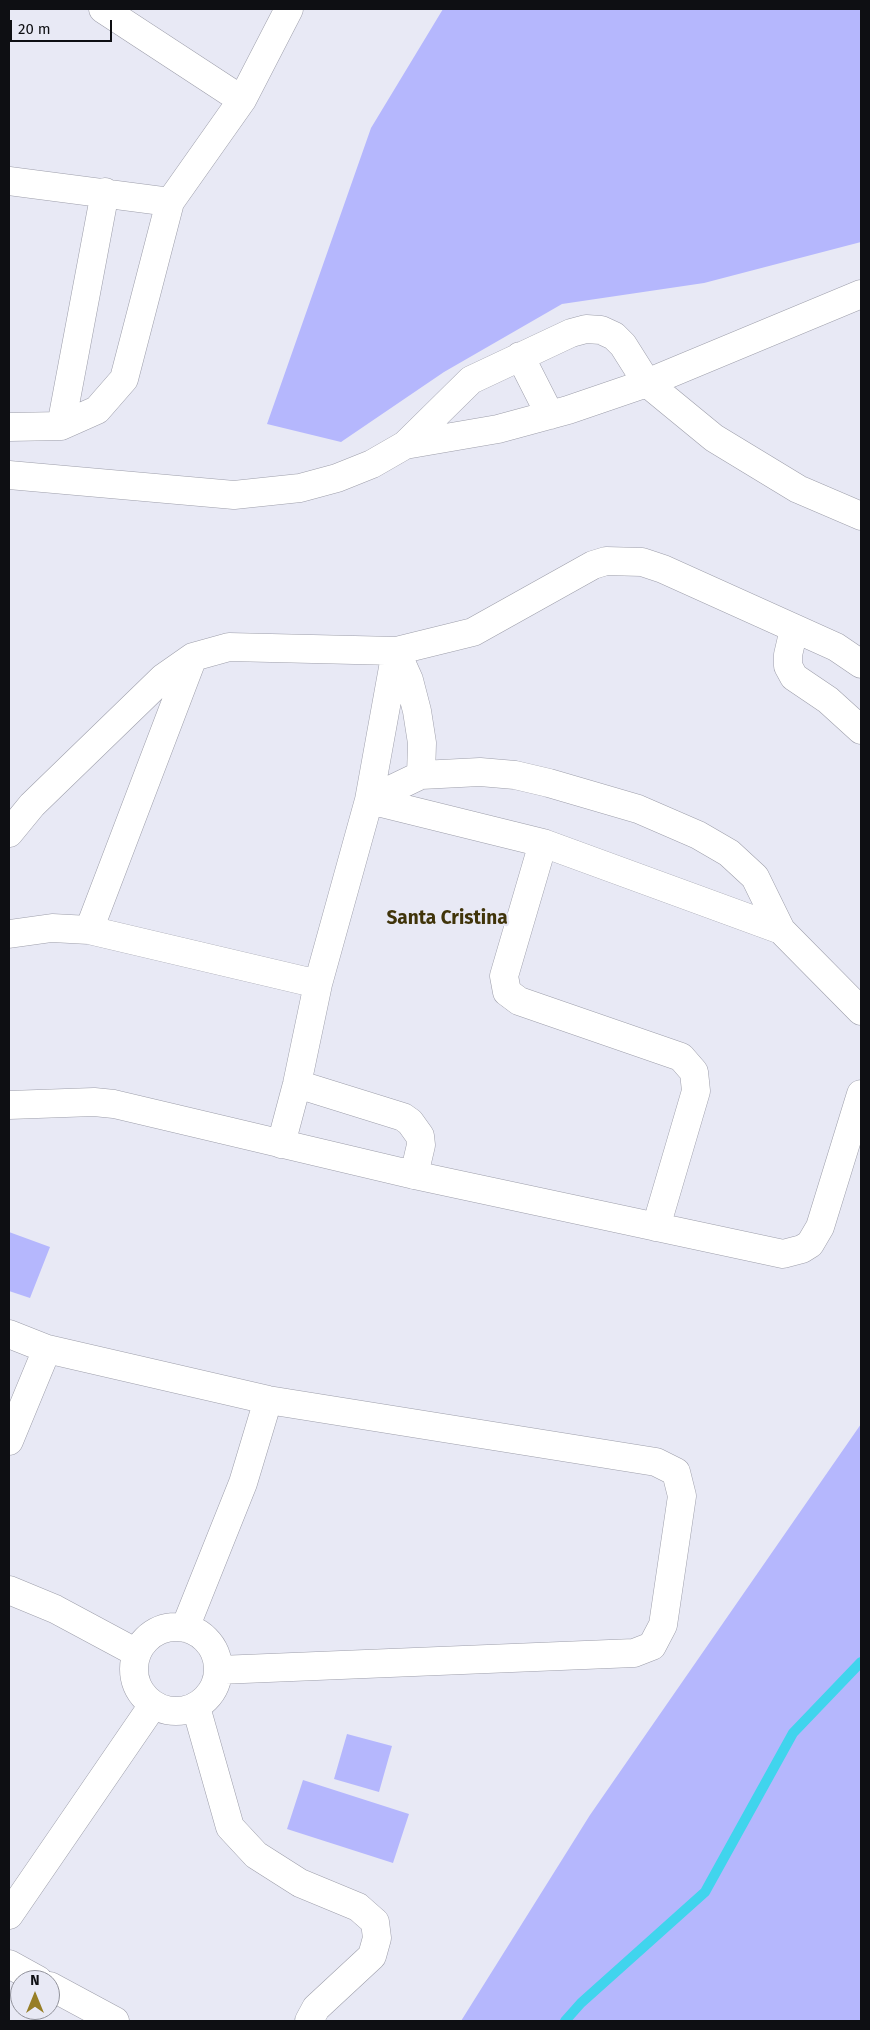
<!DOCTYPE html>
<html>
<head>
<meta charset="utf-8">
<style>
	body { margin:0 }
	#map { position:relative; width:870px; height:2030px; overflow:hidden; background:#e8e9f5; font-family:"Fira Sans",sans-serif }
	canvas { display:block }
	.frame { position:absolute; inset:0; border:10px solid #0e0f13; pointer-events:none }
	.north { position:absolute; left:10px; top:1970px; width:50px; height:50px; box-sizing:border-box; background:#e8e9f5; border:1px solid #91929b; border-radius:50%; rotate:0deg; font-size:14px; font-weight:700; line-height:20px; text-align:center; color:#0e0f13 }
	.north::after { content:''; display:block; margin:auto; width:18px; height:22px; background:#977e26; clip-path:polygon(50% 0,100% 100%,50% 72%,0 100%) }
	.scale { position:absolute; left:10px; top:20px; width:102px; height:22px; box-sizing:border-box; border:2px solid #0e0f13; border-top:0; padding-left:6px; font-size:15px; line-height:18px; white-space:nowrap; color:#0e0f13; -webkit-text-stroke:4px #e8e9f5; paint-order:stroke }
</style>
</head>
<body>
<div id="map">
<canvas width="870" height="2030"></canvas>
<div class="frame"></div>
<div class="north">N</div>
<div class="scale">20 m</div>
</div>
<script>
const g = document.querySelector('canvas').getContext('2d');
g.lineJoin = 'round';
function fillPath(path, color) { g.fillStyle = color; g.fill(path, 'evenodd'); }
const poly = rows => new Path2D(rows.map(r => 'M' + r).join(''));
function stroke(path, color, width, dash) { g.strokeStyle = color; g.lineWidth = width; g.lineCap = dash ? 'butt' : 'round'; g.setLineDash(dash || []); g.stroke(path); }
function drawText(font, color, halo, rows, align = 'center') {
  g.font = font + ' "Fira Sans",sans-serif'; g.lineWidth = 4.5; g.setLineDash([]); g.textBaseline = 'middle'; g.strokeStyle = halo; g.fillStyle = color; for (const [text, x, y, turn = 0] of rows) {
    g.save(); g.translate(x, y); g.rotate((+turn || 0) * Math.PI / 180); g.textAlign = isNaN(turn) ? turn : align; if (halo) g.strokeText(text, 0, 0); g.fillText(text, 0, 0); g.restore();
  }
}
fillPath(poly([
	[443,9,861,9,861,242,704,283,562,304,444,372,341,442,267,424,371,128],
	[9,1232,50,1247,30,1298,9,1291],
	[861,1424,861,2021,461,2021,590,1815],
	[347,1734,392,1746,379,1792,334,1779],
	[303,1780,409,1814,393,1863,287,1829]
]), '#b5b7fd');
stroke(poly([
	[565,2021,581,2003,705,1892,793,1733,861,1662]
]), '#40d4ed', 10);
const street = poly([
	[103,9,242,100],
	[9,181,170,202],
	[520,356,550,415],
	[61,426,105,192],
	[9,427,61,426,97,410,124,379,170,202,242,100,289,9],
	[405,445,498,429,568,410,647,383,861,294],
	[9,475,234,495,300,488,337,478,372,464,405,445,471,380,571,333,586,329,601,330,614,336,623,345,647,383,714,438,798,489,861,516],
	[794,629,788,655,788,666,794,677,828,700,861,730],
	[396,651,369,800,543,843,781,930],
	[396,651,409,680,417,711,422,743,421,775],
	[9,833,32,805,163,678,193,657,229,647,396,651,473,632,593,565,606,561,642,562,663,569,836,647,861,664],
	[543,843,504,976,507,992,519,1001,681,1057,694,1072,696,1091,656,1227],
	[89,930,193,657],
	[9,934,52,928,89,930,318,984],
	[297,1084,403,1117,410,1122,420,1136,421,1145,414,1175],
	[9,1105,94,1102,114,1104,414,1175,783,1254,802,1249,810,1244,820,1227,861,1094],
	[281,1144,297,1084,318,984,369,800,421,775,480,772,515,775,549,783,638,809,698,835,729,853,755,877,781,930,861,1011],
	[9,1334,47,1349,268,1400,656,1462,676,1472,682,1496,663,1625,652,1646,634,1653,219,1670],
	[9,1441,47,1349],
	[9,1590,55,1609,137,1653],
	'134 1669a42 42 0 1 1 84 0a42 42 0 1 1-84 0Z',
	[185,1628,243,1483,268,1400],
	[196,1707,230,1827,256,1855,300,1883,358,1907,375,1922,377,1938,372,1956,316,2008,309,2021],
	[9,1915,153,1705],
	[9,1964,38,1980],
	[50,1986,115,2021]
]);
stroke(street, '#9d9eaa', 29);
stroke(street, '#fff', 28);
drawText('bold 19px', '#40340a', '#e8e9f5', [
	["Santa Cristina",447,919]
]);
</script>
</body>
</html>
